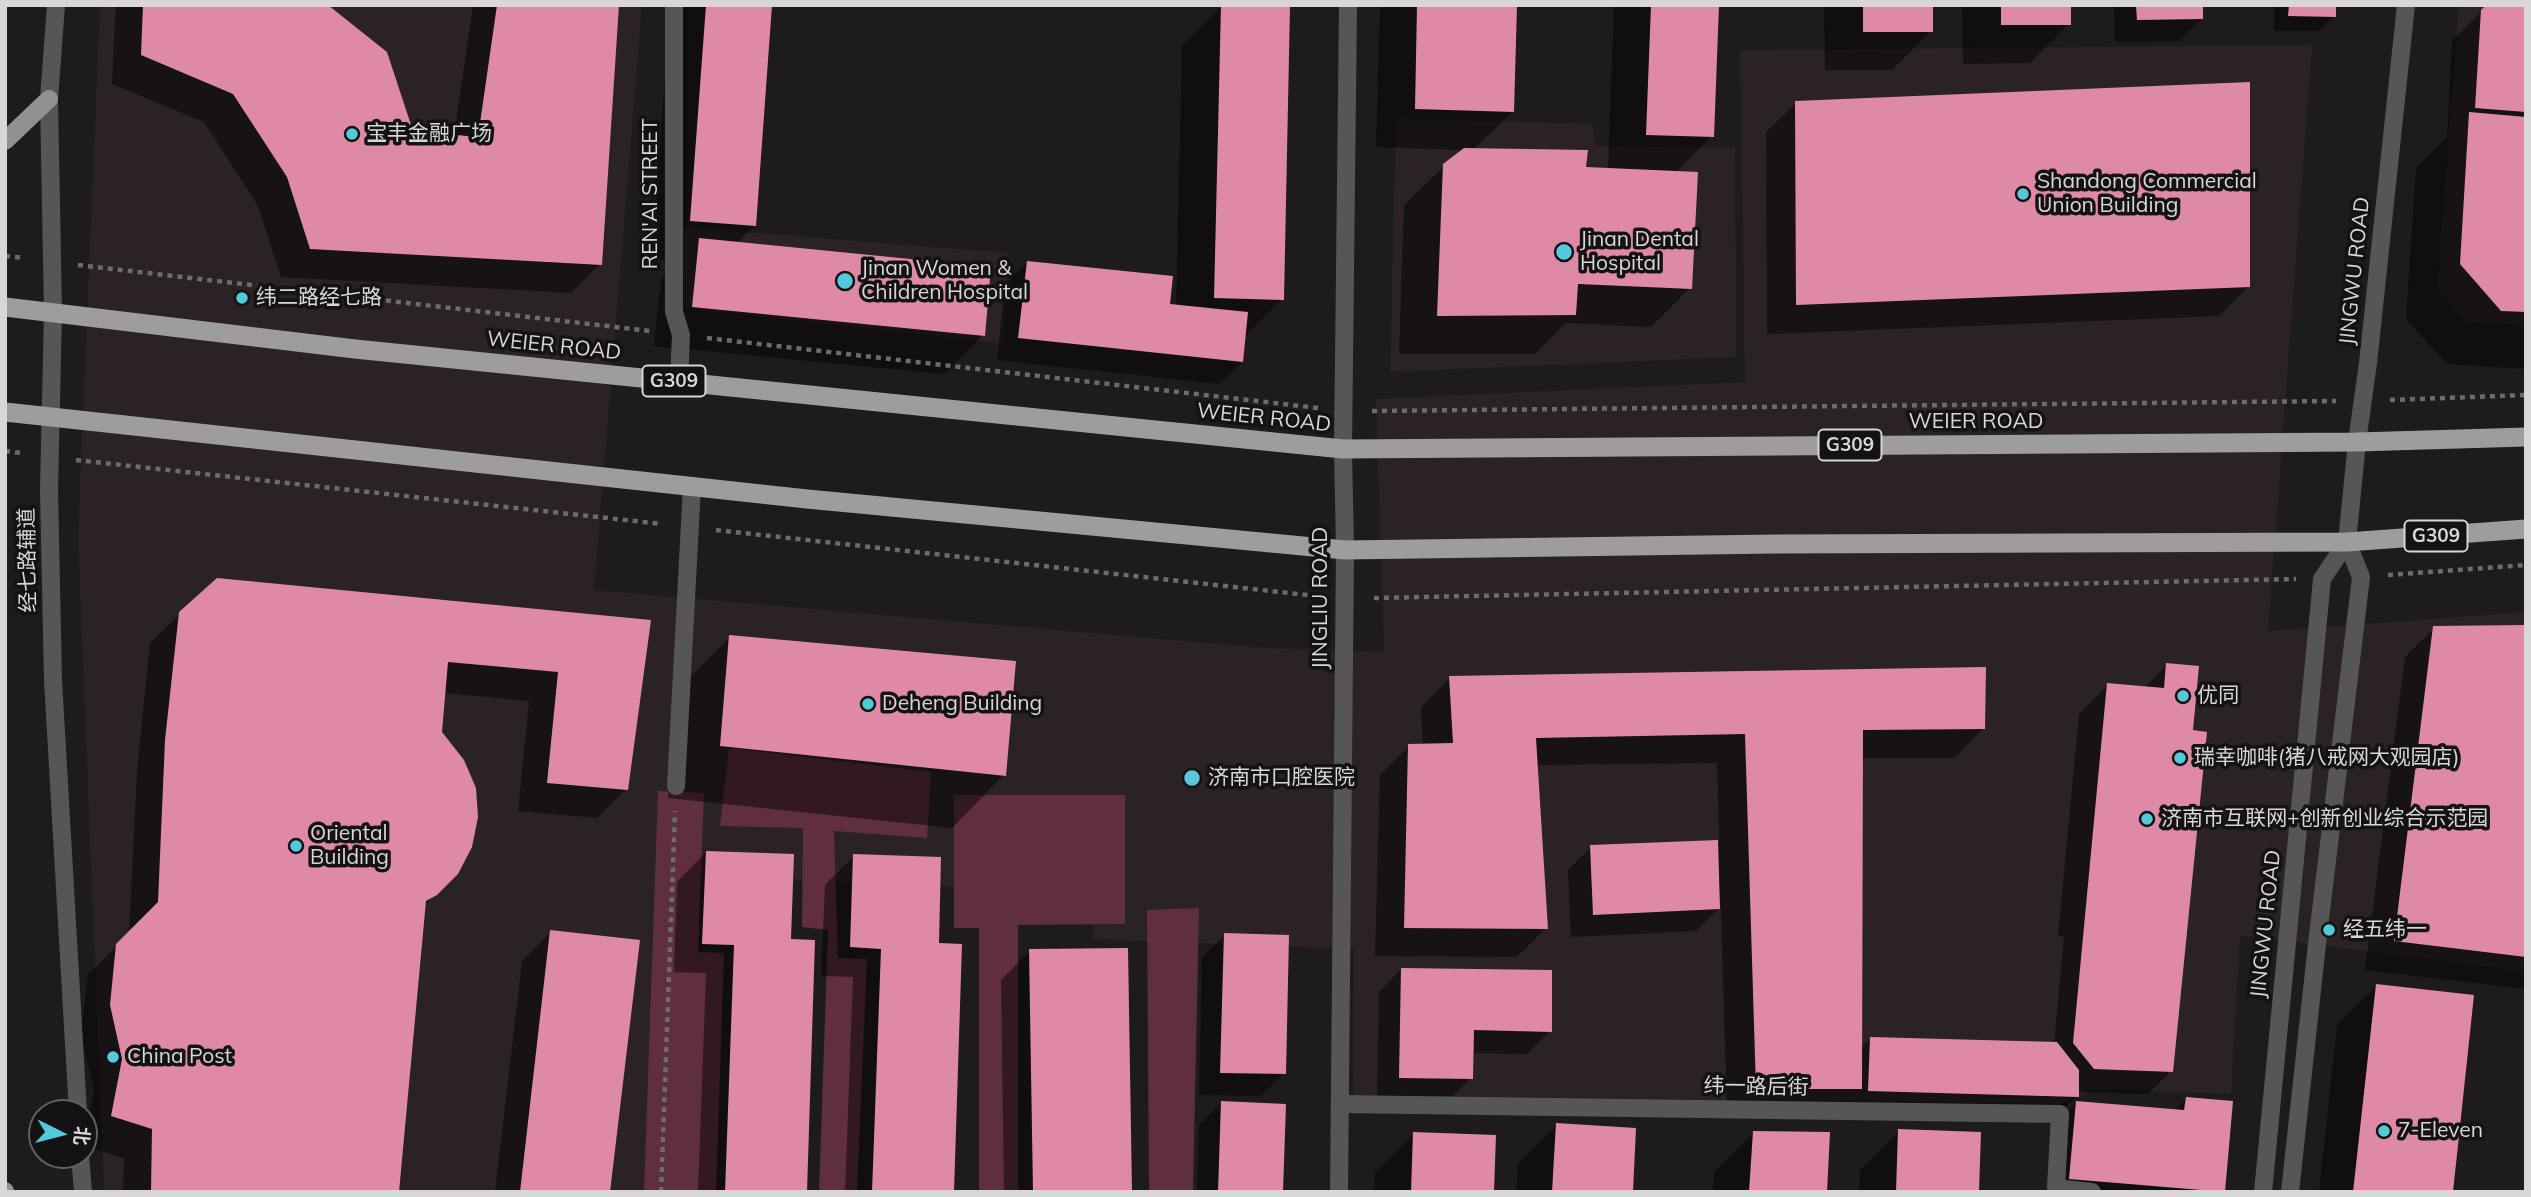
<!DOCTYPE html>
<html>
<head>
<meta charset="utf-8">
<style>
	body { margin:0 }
	#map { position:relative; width:2531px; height:1197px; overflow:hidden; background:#1e1b1c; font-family:Mulish,"Noto Sans SC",sans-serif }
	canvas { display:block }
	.frame { position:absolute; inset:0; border:7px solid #d8d6d7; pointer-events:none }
	.north { position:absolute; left:28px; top:1099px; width:70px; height:70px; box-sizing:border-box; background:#151213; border:2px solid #636061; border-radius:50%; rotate:96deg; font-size:19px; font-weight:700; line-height:28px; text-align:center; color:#d8d6d7 }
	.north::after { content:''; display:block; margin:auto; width:24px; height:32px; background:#53cadc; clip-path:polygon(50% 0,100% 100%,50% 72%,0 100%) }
</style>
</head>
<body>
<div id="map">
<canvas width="2531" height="1197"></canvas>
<div class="frame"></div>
<div class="north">北</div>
</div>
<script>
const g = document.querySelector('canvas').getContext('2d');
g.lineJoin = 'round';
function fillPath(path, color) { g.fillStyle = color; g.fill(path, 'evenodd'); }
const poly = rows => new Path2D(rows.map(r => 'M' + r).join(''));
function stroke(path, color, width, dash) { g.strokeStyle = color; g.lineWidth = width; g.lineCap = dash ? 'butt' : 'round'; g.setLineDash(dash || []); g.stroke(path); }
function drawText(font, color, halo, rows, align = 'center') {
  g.font = font + ' Mulish,"Noto Sans SC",sans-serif'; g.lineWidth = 7; g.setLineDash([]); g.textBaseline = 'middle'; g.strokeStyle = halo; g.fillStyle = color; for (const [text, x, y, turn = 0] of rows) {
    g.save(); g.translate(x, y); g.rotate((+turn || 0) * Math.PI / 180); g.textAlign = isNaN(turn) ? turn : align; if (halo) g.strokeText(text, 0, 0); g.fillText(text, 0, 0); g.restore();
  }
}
fillPath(poly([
	[100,5,642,5,594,590,1266,648,1384,652,1376,399,1745,382,1740,50,2312,45,2268,631,2526,612,2526,972,2240,935,2231,1094,2097,1089,2059,1104,1353,1095,1354,949,1093,939,1097,893,668,875,644,1192,104,1192,78,537],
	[2459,5,2526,5,2526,324,2466,323,2437,287],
	[1396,118,1593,124,1595,146,1735,148,1736,357,1390,372],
	[683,227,1008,253,1004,344,684,308]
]), '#2b2225');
fillPath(poly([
	[729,748,931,772,927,838,834,831,838,958,867,959,857,1192,819,1192,828,930,802,927,803,828,720,826],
	[658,791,704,793,698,952,724,953,716,1192,644,1192],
	[954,795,1125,795,1125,924,1018,925,1018,1192,979,1192,979,928,954,928],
	[1199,908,1193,1192,1149,1192,1147,910]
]), '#5f2e3f');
fillPath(poly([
	[116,5,325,5,411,133,454,136,473,5,618,5,600,264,571,293,281,277,258,206,204,122,112,84],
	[670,5,770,5,755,225,736,244,983,335,944,374,654,346,661,279,679,261,652,259],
	[1380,5,1515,5,1513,111,1474,149,1584,169,1608,170,1614,5,1718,5,1712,136,1676,172,1690,288,1651,327,1566,323,1535,354,1399,354,1404,205,1444,166,1464,150,1376,147],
	[1824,5,1931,5,1931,31,1892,70,1825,70],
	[1962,5,2069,5,2069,24,2030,63,1963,64],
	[2114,5,2201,5,2202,19,2179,41,2115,42],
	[2274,5,2334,5,2334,16,2319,31,2274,31],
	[2526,5,2526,369,2447,364,2406,319,2416,168,2447,137,2452,41,2482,11],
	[1221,7,1282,299,1244,337,1242,362,1219,384,997,360,1005,285,1028,262,1176,306,1182,46],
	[1796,103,2248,287,2219,316,1767,334,1766,132],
	[180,614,649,622,626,789,597,818,518,811,529,701,444,693,440,733,456,873,424,906,397,1192,123,1192,124,1158,84,1146,94,1089,81,1035,88,975,129,933,137,770,150,643],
	[2526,627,2526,989,2365,970,2405,657,2434,628],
	[730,637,1004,775,952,828,668,798,678,689],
	[2167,665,2191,732,2171,1071,2148,1094,2077,1092,2077,1096,2054,1119,1846,1113,1847,1102,1831,1117,1727,1117,1721,906,1696,931,1571,937,1568,870,1591,847,1719,842,1717,763,1536,765,1546,928,1517,957,1375,956,1380,775,1409,746,1423,745,1421,707,1450,678,1983,729,1954,758,1861,758,1860,1049,1871,1039,2054,1044,2064,936,2058,936,2079,714,2108,685,2144,688],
	[706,852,789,941,805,1192,698,1192,706,973,674,972,677,882],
	[854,856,937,944,952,1192,845,1192,853,977,821,976,825,885],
	[551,932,608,1192,495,1192,522,961],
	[1225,935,1284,1073,1261,1096,1199,1095,1202,957],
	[1030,951,1130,1192,1004,1192,1001,980],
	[1401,969,1550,1031,1527,1054,1472,1053,1471,1078,1448,1101,1377,1100,1379,992],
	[2376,986,2452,1192,2319,1192,2337,1025],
	[2186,1099,2222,1192,2048,1192,2054,1125,2076,1103,2174,1111],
	[1221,1103,1282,1192,1197,1192,1199,1126],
	[1557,1125,1631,1192,1516,1192,1518,1164],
	[1899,1131,1977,1192,1859,1192,1860,1170],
	[1753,1133,1825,1192,1713,1192,1714,1172],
	[1414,1134,1492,1192,1374,1192,1375,1173]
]), '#0007');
fillPath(poly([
	[143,5,328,5,387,52,413,131,478,137,497,5,619,5,602,265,310,249,287,177,233,94,141,55],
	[706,5,772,5,756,226,690,221],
	[1221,5,1290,6,1284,300,1214,298],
	[1417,5,1517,5,1514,112,1415,109],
	[1651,5,1719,5,1714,137,1646,135],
	[1863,5,1933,5,1933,32,1863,32],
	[2001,5,2071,5,2071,25,2001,25],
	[2136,5,2203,5,2203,19,2137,20],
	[2289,5,2336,5,2336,17,2288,16],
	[2486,5,2526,5,2526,112,2475,108,2481,10],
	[2250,82,2250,287,1796,305,1795,101],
	[2469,112,2526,117,2526,312,2501,311,2460,264],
	[1464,148,1588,150,1586,167,1698,172,1692,289,1578,284,1576,315,1437,316,1443,164],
	[699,238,991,267,985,336,692,307],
	[1027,261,1173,276,1170,304,1248,312,1243,362,1018,338],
	[217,578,651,620,628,790,547,783,558,672,448,662,442,732,464,760,476,788,478,817,472,847,458,874,437,895,426,901,399,1192,151,1192,152,1129,111,1116,122,1059,110,1005,116,944,158,902,165,740,179,612],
	[2526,625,2526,957,2394,941,2433,626],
	[729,635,1016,661,1006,776,720,746],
	[2166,663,2199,666,2193,730,2207,732,2173,1072,2094,1069,2073,1043,2107,683,2164,688],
	[1986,667,1985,729,1863,730,1862,1089,1756,1089,1745,734,1536,738,1548,929,1404,928,1408,744,1453,743,1449,676],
	[1718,840,1720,909,1593,915,1590,845],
	[706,851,794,854,791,939,815,940,807,1192,725,1192,734,945,702,944],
	[853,854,941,857,939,943,962,944,954,1192,872,1192,881,949,850,947],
	[550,930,640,940,610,1192,520,1192],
	[1224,933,1289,935,1286,1074,1220,1073],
	[1128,948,1132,1192,1033,1192,1029,949],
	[1401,968,1552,970,1552,1032,1474,1030,1473,1079,1399,1078],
	[2376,984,2474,995,2453,1192,2353,1192],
	[1870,1037,2057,1042,2079,1070,2079,1097,1868,1091],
	[2186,1097,2233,1101,2225,1192,2069,1179,2076,1101,2184,1110],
	[1221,1101,1286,1104,1283,1192,1218,1192],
	[1556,1123,1636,1128,1633,1192,1552,1192],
	[1898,1129,1981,1132,1979,1192,1896,1192],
	[1753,1131,1830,1132,1827,1192,1749,1192],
	[1413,1132,1496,1135,1494,1192,1411,1192]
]), '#de8aa6');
stroke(poly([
	[5,256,24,258],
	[78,265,650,331],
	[707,338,1318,408],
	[2390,400,2526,395],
	[1372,411,2336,401],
	[5,451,22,453],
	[76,460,662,524],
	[716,530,1316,596],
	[2388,575,2526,565],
	[1374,598,2296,579],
	[661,1192,675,811]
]), '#6e6b6c', 4.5, [5, 5]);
stroke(poly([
	[2290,1192,2317,944,2361,577,2347,542]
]), '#575656', 18);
stroke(poly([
	[674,5,674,312,681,335,679,382],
	[676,786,692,486],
	[1341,1104,2060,1114,2056,1188,2092,1192]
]), '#575656', 18);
stroke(poly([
	[56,5,49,99,53,312,49,490,53,680,78,1113],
	[80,1155,83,1192],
	[1339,1192,1345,550,1343,449,1348,5],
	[2263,1192,2322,579,2347,542,2357,442,2368,363,2406,5]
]), '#575656', 18);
stroke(poly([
	[5,141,49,99],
	[5,1191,5,1192]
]), '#939091', 18);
stroke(poly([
	[5,307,355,349,1343,449,2357,442,2526,437],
	[5,412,807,499,1345,550,1776,544,2347,542,2526,529]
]), '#9e9c9c', 19);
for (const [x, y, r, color] of [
	[352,134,7,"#53cadc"],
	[2023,194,7,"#53cadc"],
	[1564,252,9,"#53cadc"],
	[845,281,9,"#53cadc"],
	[242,298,7,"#53cadc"],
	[2183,696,7,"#53cadc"],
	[868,704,7,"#53cadc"],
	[2180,758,7,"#53cadc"],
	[1192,778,9,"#53cadc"],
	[2147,819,7,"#53cadc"],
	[296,846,7,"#53cadc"],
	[2329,930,7,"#53cadc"],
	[113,1057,7,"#53cadc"],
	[2384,1131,7,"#53cadc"]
]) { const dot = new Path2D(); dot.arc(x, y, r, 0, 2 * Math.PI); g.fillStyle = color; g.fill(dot); stroke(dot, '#151213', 2.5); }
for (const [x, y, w] of [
	[674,381,63],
	[1850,445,63],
	[2436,536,63]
]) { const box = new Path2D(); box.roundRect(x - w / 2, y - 15.5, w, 31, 5); g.fillStyle = '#151213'; g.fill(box); stroke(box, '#d8d6d7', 2); }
drawText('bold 19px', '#d8d6d7', null, [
	["G309",674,381],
	["G309",1850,445],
	["G309",2436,536]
]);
drawText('21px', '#d8d6d7', '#151213', [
	["宝丰金融广场",366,134],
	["Shandong Commercial",2037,182],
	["Union Building",2037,206],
	["Jinan Dental",1580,240],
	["Hospital",1580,264],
	["Jinan Women &",861,269],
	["Children Hospital",861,293],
	["纬二路经七路",256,298],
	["优同",2197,696],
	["Deheng Building",882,704],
	["瑞幸咖啡(猪八戒网大观园店)",2194,758],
	["济南市口腔医院",1208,778],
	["济南市互联网+创新创业综合示范园",2161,819],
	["Oriental",310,834],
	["Building",310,858],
	["经五纬一",2343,930],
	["China Post",127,1057],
	["7-Eleven",2398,1131]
], 'left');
drawText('21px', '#d8d6d7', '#151213', [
	["REN'AI STREET",651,194,-90],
	["JINGWU ROAD",2355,271,-84],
	["WEIER ROAD",554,346,6],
	["WEIER ROAD",1264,418,6],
	["WEIER ROAD",1976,422],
	["经七路辅道",28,560,-91],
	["JINGLIU ROAD",1321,598,-90],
	["JINGWU ROAD",2266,924,-84],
	["纬一路后街",1756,1087,1]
]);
</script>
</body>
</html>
